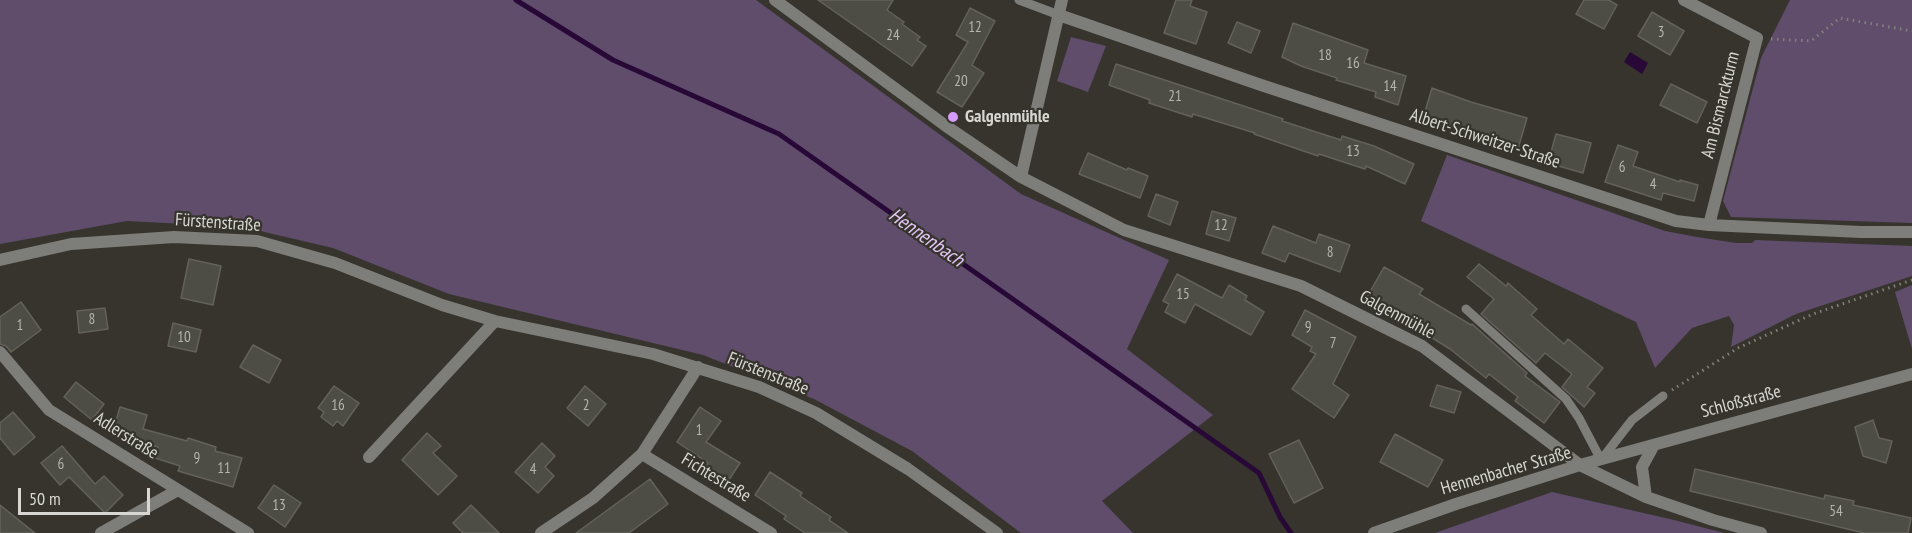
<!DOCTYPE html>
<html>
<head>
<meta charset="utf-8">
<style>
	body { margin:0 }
	#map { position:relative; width:1912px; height:533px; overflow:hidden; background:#36342d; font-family:"PT Sans Narrow",sans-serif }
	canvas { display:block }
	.scale { position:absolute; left:18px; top:488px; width:132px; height:27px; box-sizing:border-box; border:3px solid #d8d7d2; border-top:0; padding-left:8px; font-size:18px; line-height:21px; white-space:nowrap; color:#d8d7d2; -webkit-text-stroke:4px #36342d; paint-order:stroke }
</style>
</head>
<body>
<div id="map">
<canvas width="1912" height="533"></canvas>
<div class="scale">50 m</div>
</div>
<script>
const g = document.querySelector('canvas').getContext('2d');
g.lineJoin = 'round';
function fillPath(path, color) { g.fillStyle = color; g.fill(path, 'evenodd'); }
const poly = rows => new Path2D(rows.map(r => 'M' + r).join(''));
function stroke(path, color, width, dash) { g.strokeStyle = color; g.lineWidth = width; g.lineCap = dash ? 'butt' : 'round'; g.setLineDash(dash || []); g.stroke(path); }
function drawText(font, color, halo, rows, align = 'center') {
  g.font = font + ' "PT Sans Narrow",sans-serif'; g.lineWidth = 4.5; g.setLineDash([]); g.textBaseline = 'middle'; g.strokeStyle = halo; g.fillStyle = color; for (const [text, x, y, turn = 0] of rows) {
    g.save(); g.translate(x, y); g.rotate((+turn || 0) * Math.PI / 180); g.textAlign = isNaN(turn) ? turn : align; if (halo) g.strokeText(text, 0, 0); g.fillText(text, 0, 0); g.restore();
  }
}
fillPath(poly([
	[0,0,756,0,1021,194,1169,260,1127,349,1213,415,1102,501,1133,533,1021,533,912,451,814,399,703,355,449,294,333,248,243,227,127,221,0,244],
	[1790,0,1912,0,1912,223,1731,217,1723,201,1761,58],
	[1071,37,1106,46,1088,92,1057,81],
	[1447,155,1665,231,1697,237,1736,243,1752,243,1755,240,1912,246,1912,276,1796,314,1731,347,1734,325,1729,316,1692,328,1655,368,1636,322,1421,221],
	[1912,285,1912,349,1895,292],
	[1552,492,1674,520,1724,533,1435,533]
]), '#604d6c');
fillPath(poly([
	[1630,52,1648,63,1642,74,1624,62]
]), '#270837');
stroke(poly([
	[516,0,613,60,779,134,1259,473,1280,517,1291,533]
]), '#270837', 5);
const building = poly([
	[818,0,893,0,887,10,904,22,902,24,920,37,917,40,926,46,912,66,818,0],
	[1176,0,1192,0,1190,6,1207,12,1196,44,1164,33,1176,0],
	[1584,0,1609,0,1617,5,1604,29,1576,14,1584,0],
	[970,8,995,21,972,65,984,73,962,107,937,92,968,42,956,35,970,8],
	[1652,12,1684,31,1670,55,1638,36,1652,12],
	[1237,22,1260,31,1251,53,1228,43,1237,22],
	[1293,23,1368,50,1364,63,1406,76,1398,105,1375,97,1376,92,1336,80,1337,78,1301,66,1282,57,1293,23],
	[1116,64,1283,119,1282,121,1341,140,1342,136,1374,146,1414,164,1405,184,1366,166,1365,169,1319,154,1318,156,1254,134,1255,133,1193,114,1192,117,1149,103,1150,100,1109,85,1116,64],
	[1671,84,1707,102,1697,123,1660,105,1671,84],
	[1432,88,1471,102,1527,118,1518,149,1480,139,1481,137,1423,118,1432,88],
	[1556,134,1591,143,1583,173,1548,163,1556,134],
	[1618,145,1638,152,1633,166,1680,182,1680,180,1698,185,1694,201,1663,193,1661,200,1605,182,1618,145],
	[1088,153,1127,170,1128,168,1148,176,1140,198,1079,174,1088,153],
	[1156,194,1178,202,1170,225,1148,216,1156,194],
	[1212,211,1236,218,1229,241,1206,234,1212,211],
	[1273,226,1316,243,1319,234,1350,245,1340,272,1289,253,1285,262,1262,253,1273,226],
	[189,259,221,266,213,305,181,298,189,259],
	[1479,264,1506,286,1508,283,1537,309,1531,315,1564,344,1568,339,1603,368,1587,387,1595,393,1584,407,1562,387,1572,374,1545,353,1536,363,1481,314,1494,299,1467,277,1479,264],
	[1384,267,1423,289,1419,294,1471,325,1472,324,1527,373,1525,376,1560,402,1544,423,1515,401,1518,397,1489,374,1486,378,1450,349,1426,334,1427,333,1423,329,1367,297,1384,267],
	[1177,274,1222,298,1229,285,1247,296,1245,300,1264,312,1251,335,1195,304,1185,323,1165,312,1169,304,1163,301,1177,274],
	[21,302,41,330,11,352,6,346,0,344,0,317,21,302],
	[105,308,108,329,79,333,77,311,105,308],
	[1305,310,1356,337,1333,384,1349,395,1334,418,1292,389,1316,354,1310,351,1312,347,1292,335,1305,310],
	[173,323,201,330,196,352,168,346,173,323],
	[253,345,281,360,269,383,240,367,253,345],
	[76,382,104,404,92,420,64,397,76,382],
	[1437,385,1461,392,1454,413,1430,406,1437,385],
	[334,386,359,403,343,426,337,421,333,426,321,417,324,412,318,408,334,386],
	[585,386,606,404,588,426,567,408,585,386],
	[120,407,147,415,143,429,187,441,188,438,216,447,215,451,242,458,233,487,178,471,180,466,155,458,158,447,112,434,120,407],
	[700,407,721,421,706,442,740,463,725,486,703,472,708,463,677,442,700,407],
	[13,412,35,437,14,455,0,438,0,423,13,412],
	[1873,420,1879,438,1892,441,1886,463,1863,456,1855,427,1873,420],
	[427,433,441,446,433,453,457,476,438,495,402,460,427,433],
	[1395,434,1443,460,1428,487,1380,462,1395,434],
	[1299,440,1323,488,1294,503,1269,454,1299,440],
	[542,443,555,456,545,467,554,476,538,493,515,472,542,443],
	[62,446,95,484,104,476,123,495,105,513,69,477,60,485,41,463,62,446],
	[1695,469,1824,499,1825,495,1854,501,1853,505,1911,518,1908,533,1864,533,1690,491,1695,469],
	[770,472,802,493,800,496,831,517,829,520,848,533,805,533,784,519,786,516,755,495,770,472],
	[650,479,668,504,629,533,576,533,650,479],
	[274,485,301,503,285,527,258,508,274,485],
	[0,505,35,533,0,533,0,505],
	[471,505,499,533,463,533,453,523,471,505]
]);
fillPath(building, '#4e4d45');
stroke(building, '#636159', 1.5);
stroke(poly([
	[1771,39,1811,41,1840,18,1912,31],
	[1672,390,1738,348,1813,314,1912,280]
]), '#83817b', 3, [1.5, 4.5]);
stroke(poly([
	[1019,0,1059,15],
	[1466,309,1566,399,1579,418,1601,460,1632,420,1663,396]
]), '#7d7d79', 9);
stroke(poly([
	[775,0,946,126,1021,177,1124,230,1301,286,1422,346,1580,465,1646,497,1713,520,1761,533],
	[1684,0,1757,38,1709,225],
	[1059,15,1261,85,1676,221,1709,225,1861,232,1912,232],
	[1021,177,1062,0],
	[0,260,71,244,174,237,257,241,335,263,442,305,495,321,653,354,759,387,816,413,908,469,997,533],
	[0,352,49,410,248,533],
	[642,454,771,533],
	[369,457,495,321],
	[1646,497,1642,467,1654,445],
	[101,533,178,490],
	[541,533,593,498,642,454,698,367],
	[1374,533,1456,504,1580,465,1912,374]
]), '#7d7d79', 12);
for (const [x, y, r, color] of [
	[953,117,6,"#d59bfa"]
]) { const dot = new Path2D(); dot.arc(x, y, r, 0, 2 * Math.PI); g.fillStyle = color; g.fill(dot); stroke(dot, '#36342d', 2); }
drawText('15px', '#b6b4af', null, [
	["12",975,28],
	["3",1661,33],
	["24",893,36],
	["18",1325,56],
	["16",1353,64],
	["20",961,82],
	["14",1390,87],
	["21",1175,97],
	["13",1353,152],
	["6",1622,168],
	["4",1653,185],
	["12",1221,226],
	["8",1330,253],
	["15",1183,295],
	["8",92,320],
	["1",20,326],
	["9",1308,328],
	["10",184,338],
	["7",1333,344],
	["16",338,406],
	["2",586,406],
	["1",699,431],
	["9",197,459],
	["6",61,465],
	["11",224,469],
	["4",533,470],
	["13",279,506],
	["54",1836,512]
]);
drawText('18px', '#d8d7d2', '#36342d', [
	["Am Bismarckturm",1721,105,-76],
	["Albert-Schweitzer-Straße",1485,139,18],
	["Fürstenstraße",218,223,4],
	["Galgenmühle",1397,315,28],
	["Fürstenstraße",768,374,22],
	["Schloßstraße",1741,402,-15],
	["Adlerstraße",126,436,32],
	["Hennenbacher Straße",1506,471,-16],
	["Fichtestraße",716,478,31]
]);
drawText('bold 18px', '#d8d7d2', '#36342d', [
	["Galgenmühle",965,117]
], 'left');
drawText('italic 20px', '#e2c5f5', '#36342d', [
	["Hennenbach",926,238,35]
]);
</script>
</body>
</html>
